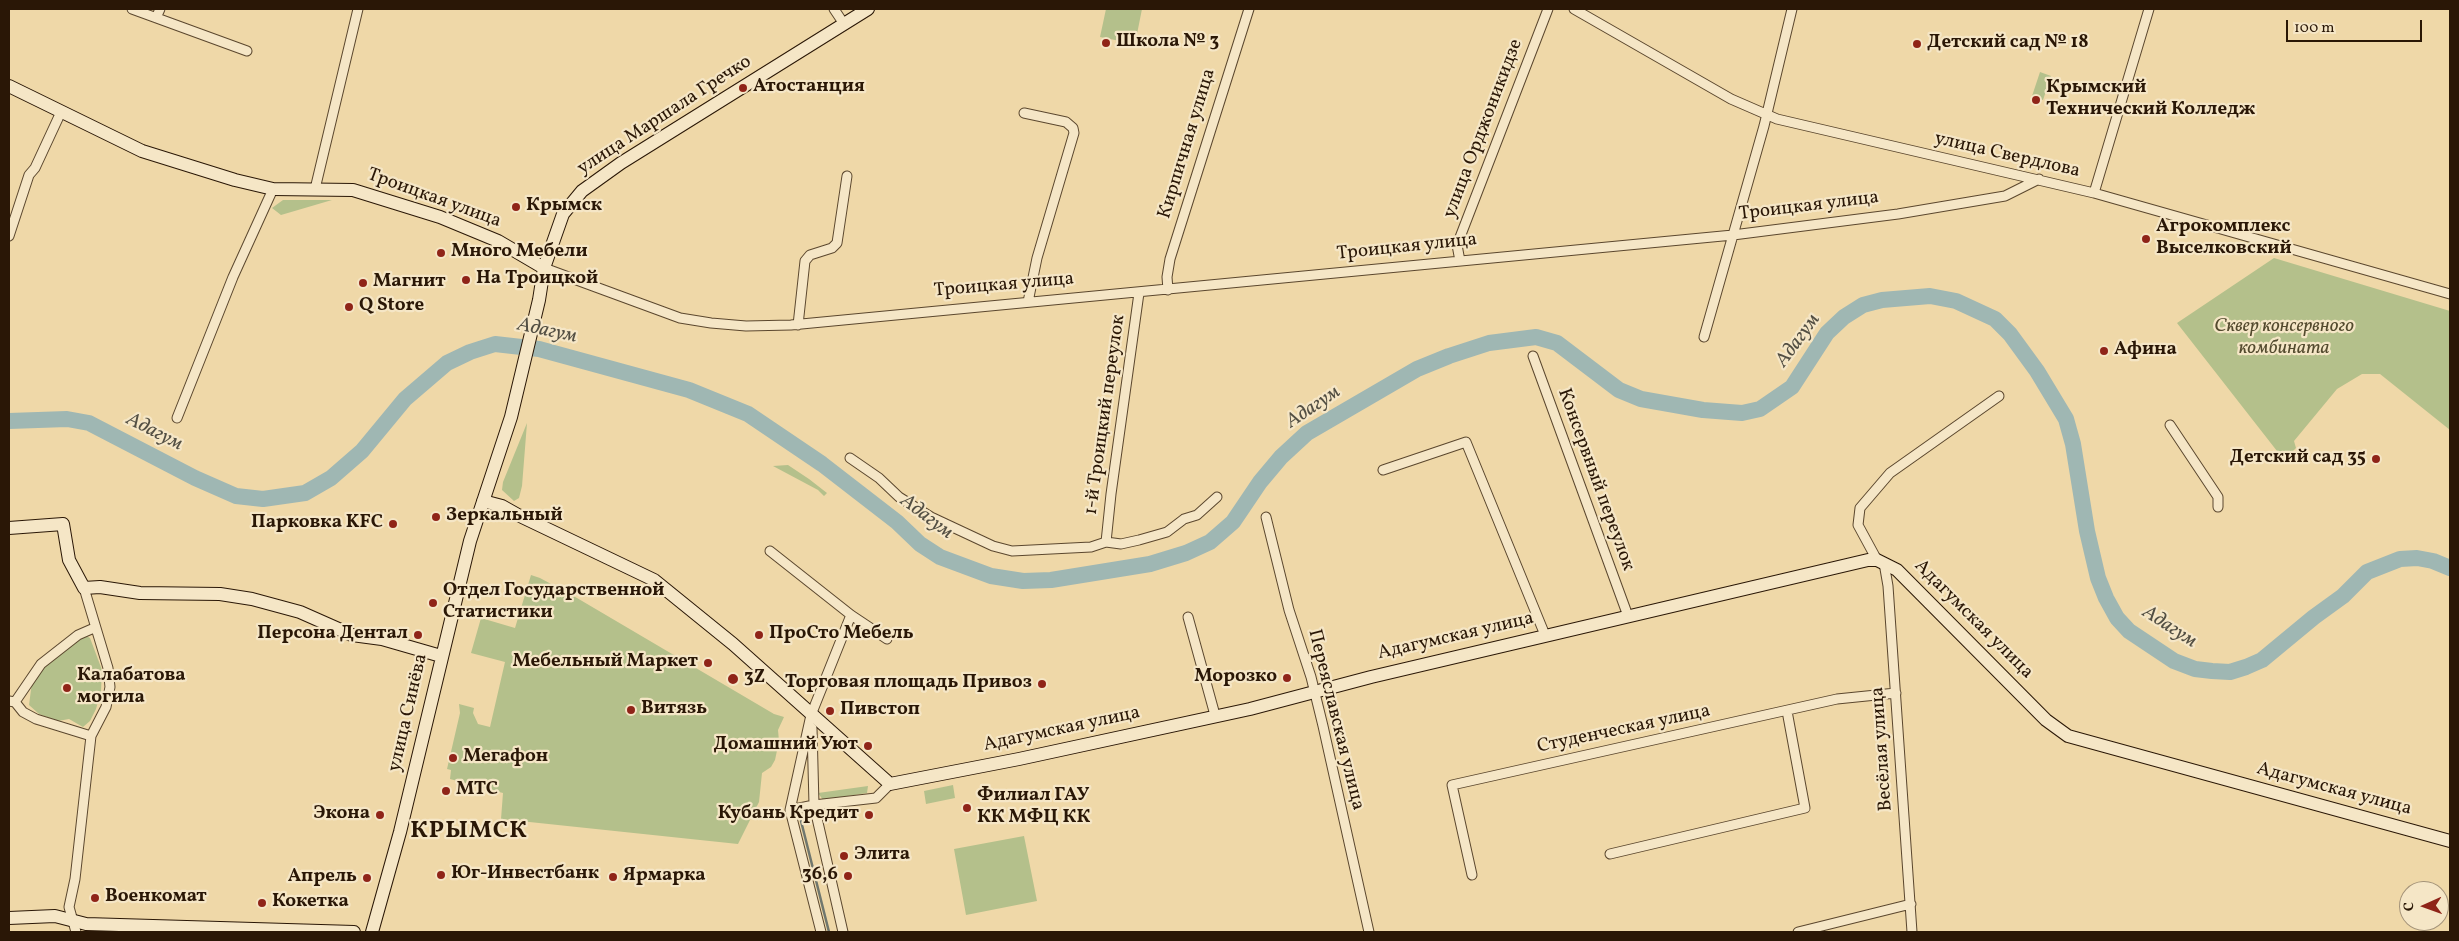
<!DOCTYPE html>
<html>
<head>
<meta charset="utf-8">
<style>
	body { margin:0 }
	#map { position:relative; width:2459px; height:941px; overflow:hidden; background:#efd8a8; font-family:Vollkorn,serif }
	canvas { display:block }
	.frame { position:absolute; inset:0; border:10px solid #2a1706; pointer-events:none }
	.north { position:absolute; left:2399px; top:881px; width:50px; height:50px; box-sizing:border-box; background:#f5e6c6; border:1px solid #a49379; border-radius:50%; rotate:268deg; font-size:14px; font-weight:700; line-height:20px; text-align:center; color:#2a1706 }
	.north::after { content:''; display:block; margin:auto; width:18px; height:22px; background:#8f2418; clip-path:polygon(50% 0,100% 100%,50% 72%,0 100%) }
	.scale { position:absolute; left:2286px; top:20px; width:136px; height:22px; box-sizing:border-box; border:2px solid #2a1706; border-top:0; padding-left:6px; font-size:15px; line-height:18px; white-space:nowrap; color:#2a1706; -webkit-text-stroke:4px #f5e6c6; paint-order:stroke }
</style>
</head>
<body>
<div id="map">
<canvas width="2459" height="941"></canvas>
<div class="frame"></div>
<div class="north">С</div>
<div class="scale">100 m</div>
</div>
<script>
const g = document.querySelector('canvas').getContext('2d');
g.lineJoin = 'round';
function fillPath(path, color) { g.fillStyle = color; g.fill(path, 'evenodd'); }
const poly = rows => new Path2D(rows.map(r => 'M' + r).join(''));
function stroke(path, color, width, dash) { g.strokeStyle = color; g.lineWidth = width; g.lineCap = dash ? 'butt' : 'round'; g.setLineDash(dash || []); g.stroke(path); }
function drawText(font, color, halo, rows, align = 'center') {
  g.font = font + ' Vollkorn,serif'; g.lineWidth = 4.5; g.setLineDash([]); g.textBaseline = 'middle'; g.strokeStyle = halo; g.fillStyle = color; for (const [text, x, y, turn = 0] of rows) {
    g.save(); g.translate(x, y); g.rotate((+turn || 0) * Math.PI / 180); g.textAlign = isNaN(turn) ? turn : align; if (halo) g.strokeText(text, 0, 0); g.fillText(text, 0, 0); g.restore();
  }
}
fillPath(poly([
	[1106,9,1142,9,1135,44,1100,37],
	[2040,72,2051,76,2043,100,2032,96],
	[283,200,332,200,281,215,272,208],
	[2274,258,2450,311,2450,430,2380,374,2362,374,2337,389,2294,441,2296,448,2284,460,2177,323],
	[527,423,522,486,519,498,514,501,502,490,503,482],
	[788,465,809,479,827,493,824,496,818,490,773,466],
	[531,575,540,578,577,598,774,714,784,717,778,730,779,741,775,760,771,767,762,773,759,802,738,844,501,819,503,793,450,779,451,770,447,769,460,713,459,704,474,708,473,713,478,724,490,727,505,662,471,653,481,618,515,628],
	[83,634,90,638,102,670,101,691,96,709,90,721,83,727,69,719,58,721,39,714,29,705,32,682,49,661],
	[953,785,955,798,926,804,924,791],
	[868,786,867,793,823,800,818,793],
	[1024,836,1037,901,966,915,954,849]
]), '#b4c08b');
stroke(poly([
	[801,821,829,932]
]), '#70776e', 2.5);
stroke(poly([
	[9,421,67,419,89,423,195,478,236,496,263,499,305,493,331,478,362,451,405,399,447,363,470,352,495,344,539,349,689,390,748,414,822,464,897,522,920,544,940,557,991,576,1023,581,1051,580,1150,564,1186,553,1210,542,1233,522,1260,482,1281,457,1307,433,1417,369,1449,356,1489,343,1536,337,1557,343,1619,390,1641,399,1703,410,1742,413,1760,409,1792,387,1827,333,1844,317,1863,305,1882,300,1930,296,1956,301,1995,319,2010,334,2037,371,2066,419,2073,444,2087,531,2098,578,2106,598,2117,618,2129,631,2174,661,2195,669,2212,671,2230,672,2246,667,2262,660,2314,617,2343,596,2367,572,2400,559,2417,558,2433,561,2450,568]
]), '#9fb7b3', 16);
const minor = poly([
	[132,9,247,51],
	[834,9,844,24],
	[1574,9,1731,99,1777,119,2094,193,2450,294],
	[156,18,160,9],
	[1024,113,1066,122,1073,128,1074,133,1037,258,1028,302],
	[315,189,358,9],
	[2094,193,2149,9],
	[9,236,29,175,35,168,61,112],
	[1460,261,1457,245,1548,9],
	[544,268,680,318,711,323,746,326,791,325,1733,235,1898,214,2005,196,2039,179],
	[1168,290,1167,277,1170,259,1249,9],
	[798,325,805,261,810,255,832,248,837,243,847,176],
	[1704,337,1764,126,1792,9],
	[1533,356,1628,616],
	[177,418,233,277,273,189],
	[2170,425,2218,497,2218,507],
	[850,458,879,478,899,497,931,517,993,546,1012,551,1091,547,1106,542,1121,544,1139,540,1167,532,1184,519,1197,515,1217,497],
	[1383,470,1466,442,1545,635],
	[1266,517,1289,610,1311,677,1323,726,1369,932],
	[1106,542,1111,494,1139,293],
	[770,551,851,615,887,639],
	[1877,560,1858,525,1860,508,1890,473,1999,396],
	[1884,563,1888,586,1912,932],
	[1188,617,1215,715],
	[9,701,15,702,23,712,36,719,91,736],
	[15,702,41,664,78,635,94,628],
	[812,728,814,805,843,932],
	[790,810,814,805,876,798,890,784],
	[1610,854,1805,808,1787,711],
	[1472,875,1452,785,1837,699,1896,693],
	[76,932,69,907,75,879,91,736,106,707,110,687,108,668,84,588],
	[821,932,790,810,811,715,851,615],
	[1798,932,1911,904]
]);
const secondary = poly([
	[9,86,142,151,235,180,273,189,353,190,440,217,498,241,544,268],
	[483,501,502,506,518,515,654,580,733,644,890,784,1019,759,1250,709,1371,677,1868,560,1877,560,1897,570,2046,720,2068,736,2450,841],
	[9,528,63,524,69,560,84,588,100,587,140,593,220,594,252,599,300,612,352,635,382,639,441,656],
	[9,918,55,916,86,924,354,932],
	[372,932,400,832,470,541,511,417,539,300,544,268,563,214,582,191,621,163,868,9]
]);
stroke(minor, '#5b472e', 11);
stroke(secondary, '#2a1706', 14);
stroke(minor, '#f5e6c6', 9);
stroke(secondary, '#f5e6c6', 12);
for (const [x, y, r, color] of [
	[1106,43,5,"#8f2418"],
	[1917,44,5,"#8f2418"],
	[743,88,5,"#8f2418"],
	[2036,100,5,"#8f2418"],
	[516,207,5,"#8f2418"],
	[2146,239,5,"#8f2418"],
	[441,253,5,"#8f2418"],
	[466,280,5,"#8f2418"],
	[363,283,5,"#8f2418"],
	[349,307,5,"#8f2418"],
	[2104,351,5,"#8f2418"],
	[2376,459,5,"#8f2418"],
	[436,517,5,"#8f2418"],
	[393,524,5,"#8f2418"],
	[433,603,5,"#8f2418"],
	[418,635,5,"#8f2418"],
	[759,635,5,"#8f2418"],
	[708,663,5,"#8f2418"],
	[1287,678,5,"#8f2418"],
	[733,679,6,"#8f2418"],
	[1042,684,5,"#8f2418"],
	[67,688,5,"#8f2418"],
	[631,710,5,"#8f2418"],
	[830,711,5,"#8f2418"],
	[868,746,5,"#8f2418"],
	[453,758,5,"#8f2418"],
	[446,791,5,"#8f2418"],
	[967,808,5,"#8f2418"],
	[380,815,5,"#8f2418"],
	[869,815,5,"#8f2418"],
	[844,856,5,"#8f2418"],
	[441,875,5,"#8f2418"],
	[848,876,5,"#8f2418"],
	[613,877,5,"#8f2418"],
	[367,878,5,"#8f2418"],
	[95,898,5,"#8f2418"],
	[262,903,5,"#8f2418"]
]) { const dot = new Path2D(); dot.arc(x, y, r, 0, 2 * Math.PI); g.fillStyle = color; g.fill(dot); stroke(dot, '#f5e6c6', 2); }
drawText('bold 19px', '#2a1706', '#f5e6c6', [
	["Школа № 3",1116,43],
	["Детский сад № 18",1927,44],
	["Атостанция",753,88],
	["Крымский",2046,89],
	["Технический Колледж",2046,111],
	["Крымск",526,207],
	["Агрокомплекс",2156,228],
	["Выселковский",2156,250],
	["Много Мебели",451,253],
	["На Троицкой",476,280],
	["Магнит",373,283],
	["Q Store",359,307],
	["Афина",2114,351],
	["Детский сад 35",2366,459,"right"],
	["Зеркальный",446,517],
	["Парковка KFC",383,524,"right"],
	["Отдел Государственной",443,592],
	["Статистики",443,614],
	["Персона Дентал",408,635,"right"],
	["ПроСто Мебель",769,635],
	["Мебельный Маркет",698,663,"right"],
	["Калабатова",77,677],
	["могила",77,699],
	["Морозко",1277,678,"right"],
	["3Z",744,679],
	["Торговая площадь Привоз",1032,684,"right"],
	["Витязь",641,710],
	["Пивстоп",840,711],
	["Домашний Уют",858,746,"right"],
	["Мегафон",463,758],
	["МТС",456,791],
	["Филиал ГАУ",977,797],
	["КК МФЦ КК",977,819],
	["Экона",370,815,"right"],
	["Кубань Кредит",859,815,"right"],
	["Элита",854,856],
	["Юг-Инвестбанк",451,875],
	["36,6",838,876,"right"],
	["Ярмарка",623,877],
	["Апрель",357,878,"right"],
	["Военкомат",105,898],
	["Кокетка",272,903]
], 'left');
drawText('19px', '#2a1706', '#f5e6c6', [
	["улица Маршала Гречко",665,116,-33],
	["улица Орджоникидзе",1484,129,-69],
	["Кирпичная улица",1188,144,-73],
	["улица Свердлова",2007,156,13],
	["Троицкая улица",434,199,20],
	["Троицкая улица",1809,207,-7],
	["Троицкая улица",1407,248,-6],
	["Троицкая улица",1004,286,-5],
	["1-й Троицкий переулок",1106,415,-82],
	["Консервный переулок",1595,480,70],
	["Адагумская улица",1973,620,45],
	["Адагумская улица",1456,637,-13],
	["улица Синёва",409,713,-77],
	["Переяславская улица",1335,720,76],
	["Адагумская улица",1062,730,-12],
	["Студенческая улица",1624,730,-12],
	["Весёлая улица",1883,749,-94],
	["Адагумская улица",2334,790,15]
]);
drawText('italic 19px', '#534a2e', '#f5e6c6', [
	["Сквер консервного",2284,328],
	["комбината",2284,350]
]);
drawText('italic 20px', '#534f43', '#f5e6c6', [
	["Адагум",547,332,12],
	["Адагум",1799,341,-54],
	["Адагум",1314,408,-34],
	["Адагум",154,433,27],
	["Адагум",926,518,37],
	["Адагум",2169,628,33]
]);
g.letterSpacing = '1px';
drawText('bold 24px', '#2a1706', '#f5e6c6', [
	["КРЫМСК",469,833]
]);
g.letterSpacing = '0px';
</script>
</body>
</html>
